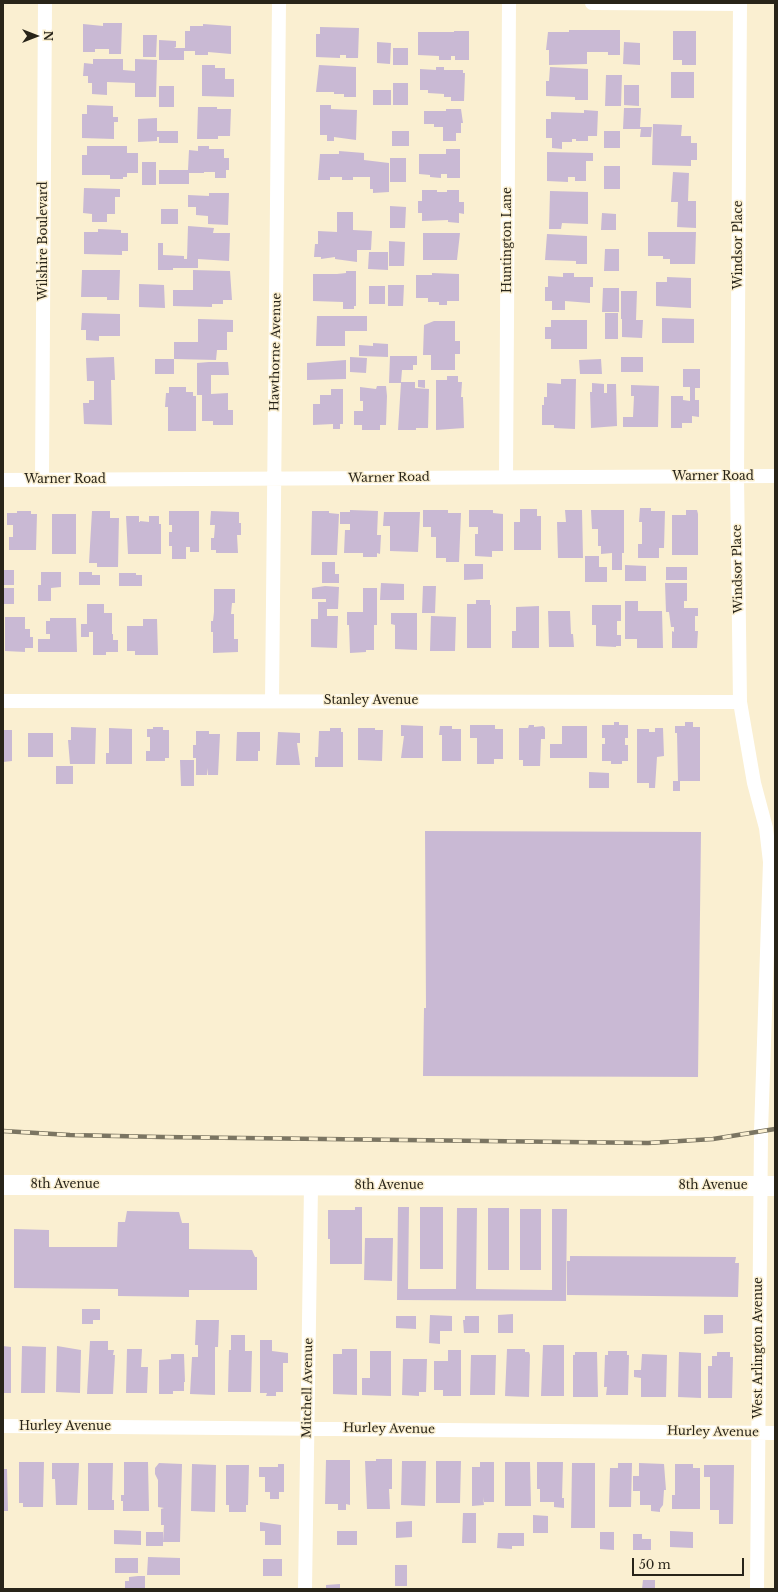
<!DOCTYPE html>
<html>
<head>
<meta charset="utf-8">
<style>
	body { margin:0 }
	#map { position:relative; width:778px; height:1592px; overflow:hidden; background:#faefd1; font-family:"Libre Baskerville",serif }
	canvas { display:block }
	.frame { position:absolute; inset:0; border:4px solid #282419; pointer-events:none }
	.north { position:absolute; left:16px; top:16px; width:40px; height:40px; -webkit-text-stroke:3px #faefd1; paint-order:stroke; rotate:90deg; font-size:11px; font-weight:700; line-height:16px; text-align:center; color:#282419 }
	.north::after { content:''; display:block; margin:auto; width:14px; height:18px; background:#282419; clip-path:polygon(50% 0,100% 100%,50% 72%,0 100%) }
	.scale { position:absolute; left:632px; top:1558px; width:112px; height:18px; box-sizing:border-box; border:2px solid #282419; border-top:0; padding-left:5px; font-size:12px; line-height:14px; white-space:nowrap; color:#282419; -webkit-text-stroke:3px #faefd1; paint-order:stroke }
</style>
</head>
<body>
<div id="map">
<canvas width="778" height="1592"></canvas>
<div class="frame"></div>
<div class="north">N</div>
<div class="scale">50 m</div>
</div>
<script>
const g = document.querySelector('canvas').getContext('2d');
g.lineJoin = 'round';
function fillPath(path, color) { g.fillStyle = color; g.fill(path, 'evenodd'); }
const poly = rows => new Path2D(rows.map(r => 'M' + r).join(''));
function stroke(path, color, width, dash) { g.strokeStyle = color; g.lineWidth = width; g.lineCap = dash ? 'butt' : 'round'; g.setLineDash(dash || []); g.stroke(path); }
function drawText(font, color, halo, rows, align = 'center') {
  g.font = font + ' "Libre Baskerville",serif'; g.lineWidth = 3; g.setLineDash([]); g.textBaseline = 'middle'; g.strokeStyle = halo; g.fillStyle = color; for (const [text, x, y, turn = 0] of rows) {
    g.save(); g.translate(x, y); g.rotate((+turn || 0) * Math.PI / 180); g.textAlign = isNaN(turn) ? turn : align; if (halo) g.strokeText(text, 0, 0); g.fillText(text, 0, 0); g.restore();
  }
}
fillPath(poly([
	[103,23,122,23,121,54,109,54,109,49,95,49,95,52,83,52,83,24,103,26],
	[203,24,231,26,231,54,208,52,208,55,195,55,195,51,184,51,184,60,159,60,159,40,176,41,176,47,174,48,185,48,185,31,190,31,190,26,203,26],
	[320,27,359,28,358,58,346,58,346,55,340,55,340,58,316,57,316,34,320,34],
	[569,30,620,30,620,55,608,55,608,52,587,52,587,64,549,65,549,50,546,50,548,32,569,32],
	[454,31,469,31,469,60,455,60,455,56,451,56,451,60,439,60,439,56,418,55,418,32,454,32],
	[673,31,696,31,696,65,682,65,682,60,673,60],
	[143,35,157,35,156,57,143,57],
	[377,42,391,43,390,64,377,63],
	[624,42,640,43,640,65,623,64],
	[393,48,408,48,408,65,393,65],
	[93,59,123,59,123,70,135,71,135,59,157,60,156,97,135,97,135,83,107,82,107,95,92,94,92,83,88,83,88,76,83,76,84,63,93,64],
	[202,65,215,65,215,68,225,68,225,79,234,79,234,97,202,96],
	[319,65,356,67,356,97,344,97,344,94,334,94,334,92,316,92],
	[436,67,444,67,444,70,463,70,463,73,465,73,464,101,451,101,451,97,444,97,444,94,428,93,428,90,420,90,420,69,436,70],
	[550,67,588,69,588,100,575,100,575,97,546,96,546,81,549,81],
	[671,72,694,72,694,98,671,98],
	[606,75,622,75,621,106,605,106],
	[393,83,408,83,408,105,393,105],
	[624,85,639,85,639,106,624,105],
	[159,86,174,86,174,107,159,107],
	[373,90,391,90,391,105,373,105],
	[87,105,113,106,113,117,118,117,118,122,114,122,114,139,82,138,82,114,87,114],
	[320,105,331,105,331,109,357,110,356,140,334,137,334,141,327,141,327,135,320,135],
	[198,107,217,107,217,109,231,109,230,136,218,136,218,139,197,139],
	[624,108,641,108,640,127,652,127,651,137,640,137,641,129,623,129],
	[446,109,461,109,463,123,461,123,461,133,456,133,456,141,443,141,443,127,434,127,434,124,424,124,424,111,446,111],
	[584,110,598,111,597,136,588,136,588,141,576,141,576,139,572,139,572,142,562,142,562,149,552,148,552,138,546,138,546,119,551,119,551,112,584,113],
	[157,118,157,131,178,131,178,143,159,143,159,137,157,137,157,141,138,142,138,119],
	[653,124,682,125,681,136,691,136,691,143,697,143,697,160,691,160,691,166,652,165],
	[392,131,409,131,409,146,392,146],
	[604,131,620,131,620,148,604,148],
	[87,146,127,146,127,153,138,153,138,173,127,173,127,177,123,177,123,179,110,179,110,175,82,175,82,155,87,155],
	[198,146,209,146,209,149,224,149,224,158,229,158,229,170,226,170,226,178,215,178,215,172,204,172,204,173,189,173,189,184,159,184,159,170,188,170,189,150,198,151],
	[446,149,460,149,460,178,447,178,447,174,441,174,441,178,430,177,430,175,419,174,419,154,446,154],
	[339,151,364,153,364,160,389,163,389,192,373,193,373,189,370,189,370,177,353,177,353,180,342,180,342,177,330,177,330,180,318,180,320,154,339,154],
	[547,152,593,153,593,161,586,161,586,181,575,181,575,177,568,177,568,182,547,181],
	[390,158,406,158,406,182,390,182],
	[142,162,156,162,156,185,142,185],
	[604,166,620,166,620,189,604,189],
	[673,172,689,173,688,201,696,201,696,228,677,227,678,202,671,202],
	[84,188,120,189,120,197,115,197,115,214,107,214,107,222,92,222,92,214,83,213],
	[422,190,437,190,437,192,447,192,447,190,459,190,459,202,464,202,464,214,459,213,459,223,448,222,448,220,422,221,422,213,418,213,418,201,422,201],
	[550,191,588,192,588,224,562,223,561,229,549,229],
	[209,193,229,193,228,225,208,224,208,216,196,215,196,207,188,207,188,195,209,196],
	[390,206,406,207,405,228,390,228],
	[161,209,178,209,178,224,161,224],
	[337,212,353,212,353,230,372,231,371,250,357,250,357,262,335,259,335,257,321,259,321,257,314,257,315,244,318,244,318,231,337,232],
	[602,213,616,214,616,230,601,230],
	[188,226,214,228,213,233,230,233,229,261,198,259,198,268,173,268,173,270,158,270,158,243,163,243,163,255,184,256,184,259,187,259],
	[98,229,121,230,121,233,128,233,128,251,122,251,122,255,84,254,84,232,98,232],
	[648,232,696,232,695,264,670,264,670,259,663,259,663,256,648,256],
	[423,233,460,233,457,260,423,260],
	[547,234,587,236,587,264,576,264,576,261,545,260],
	[389,241,405,242,404,266,389,266],
	[605,249,619,249,619,271,604,271],
	[369,252,388,252,388,270,368,269],
	[82,270,120,270,119,300,107,300,107,297,81,297],
	[193,270,230,271,232,300,223,300,223,304,212,304,212,307,173,306,173,290,193,290],
	[346,271,356,271,356,306,354,306,354,309,343,309,343,302,313,301,313,274,337,274,346,273],
	[432,273,459,274,459,301,447,301,447,305,439,305,439,302,428,302,428,298,416,298,416,275,432,275],
	[563,273,574,273,574,277,593,277,593,287,590,287,590,303,565,301,565,310,552,310,552,301,545,301,545,287,548,287,548,276,563,277],
	[667,277,691,278,691,308,656,306,656,282,667,282],
	[139,284,164,285,165,308,139,307],
	[388,285,404,285,403,306,388,306],
	[369,286,385,286,385,304,369,304],
	[603,288,619,288,619,312,602,312],
	[621,291,637,291,636,320,643,320,642,338,622,337,622,319,630,319,621,319],
	[82,313,120,314,120,336,99,336,99,341,86,340,86,330,81,330],
	[605,313,618,313,618,339,605,339],
	[317,316,367,316,367,331,345,331,345,346,316,346],
	[662,318,694,319,694,343,662,343],
	[198,319,233,320,233,332,227,332,227,350,217,350,216,360,174,359,174,342,198,342],
	[551,320,587,320,587,349,551,349,551,339,545,339,545,327,551,327],
	[434,321,455,321,455,341,460,341,460,354,455,354,455,370,431,370,431,355,423,355,424,325],
	[373,343,388,344,388,357,359,356,359,345,373,346],
	[390,356,417,356,417,365,413,365,413,370,402,370,401,382,415,382,415,388,429,389,428,428,416,428,416,430,398,430,401,383,389,383],
	[114,357,115,380,111,380,112,425,84,424,83,403,89,403,89,400,94,400,94,381,87,381,86,358],
	[350,357,367,358,366,373,350,372],
	[621,357,643,357,643,372,621,372],
	[155,359,174,359,174,374,155,374],
	[601,359,602,374,580,374,579,360],
	[346,360,346,379,307,380,307,363],
	[209,362,228,362,229,375,211,375,211,394,228,393,228,410,233,410,233,425,213,425,213,421,202,421,202,395,197,395,197,363],
	[683,369,700,369,700,388,695,388,695,400,699,400,699,417,692,416,692,423,682,423,682,428,671,428,671,396,683,396,683,400,690,401,690,387,683,387],
	[447,376,458,376,458,382,462,382,461,397,463,397,464,428,436,430,436,380,447,380],
	[561,379,576,379,575,429,554,428,554,425,542,425,542,405,544,405,544,397,547,397,547,383,561,384],
	[418,380,425,380,425,388,418,387],
	[592,383,604,384,604,393,607,393,607,384,616,384,617,426,591,428,590,392,592,392],
	[631,385,659,386,658,427,623,427,623,417,633,417,634,396,631,396],
	[377,386,386,386,387,396,386,425,380,425,380,430,362,430,362,425,354,425,354,411,363,411,363,401,360,401,360,387,376,389],
	[169,387,186,387,186,392,193,392,193,396,196,396,196,431,168,431,168,407,165,407,166,393,169,393],
	[331,389,343,389,343,424,340,424,340,429,333,429,333,424,313,425,313,404,320,404,320,395,331,395],
	[640,508,651,508,651,511,665,511,664,548,659,548,659,558,638,558,638,544,642,544,642,522,639,522],
	[520,509,537,509,537,516,541,516,541,550,514,550,514,522,520,522],
	[350,510,378,511,377,535,381,535,380,554,377,553,377,557,363,557,363,553,344,553,345,530,350,530,350,524,340,524,340,512,350,512],
	[423,510,448,510,448,513,461,513,459,562,446,562,446,558,436,558,436,537,431,537,431,527,423,527],
	[469,510,493,510,493,513,503,514,503,551,492,551,492,557,475,556,475,534,478,534,478,527,469,527],
	[565,510,582,510,583,558,558,558,557,522,566,522],
	[591,510,624,510,624,553,622,553,622,570,612,570,612,553,601,554,601,546,598,546,598,529,592,529],
	[686,510,697,510,698,514,698,555,672,555,672,515,686,515],
	[17,511,31,511,31,514,37,514,36,550,9,550,9,537,13,537,13,525,7,525,7,513,17,513],
	[92,511,110,511,110,518,119,518,118,567,97,567,97,563,89,563],
	[169,511,199,511,199,552,190,552,190,547,186,547,186,559,172,559,172,546,169,546,169,532,172,532,172,525,169,525],
	[211,511,239,512,239,523,241,523,241,535,237,535,238,553,216,553,216,550,211,550,211,538,214,538,215,525,210,525],
	[312,511,329,511,329,513,339,514,337,555,311,555],
	[384,512,420,512,418,552,390,551,390,526,383,526],
	[52,514,76,514,76,554,52,554],
	[126,516,139,516,139,522,140,522,140,521,149,522,149,516,159,516,159,524,161,524,161,554,128,554],
	[585,556,599,556,599,567,607,567,607,582,585,582],
	[322,562,335,562,335,574,339,574,339,583,322,583],
	[464,564,483,564,483,579,464,580],
	[625,565,646,566,646,581,625,581],
	[666,567,687,567,687,580,666,580],
	[3,570,14,570,14,585,3,585],
	[41,572,61,572,61,587,51,588,51,601,38,601,38,585,41,585],
	[79,572,92,572,92,575,100,575,100,585,79,585],
	[119,573,136,573,136,575,142,575,142,586,119,586],
	[381,583,404,584,404,600,380,600],
	[665,583,687,583,687,601,684,601,684,608,698,608,698,616,695,616,695,631,698,631,697,648,672,648,672,631,674,632,674,627,671,627,669,612,666,612],
	[325,586,339,587,338,609,327,609,327,616,338,616,337,648,311,647,311,619,318,619,318,602,326,602,326,599,312,599,312,588],
	[423,586,436,586,435,613,422,613],
	[3,588,14,588,14,604,3,604],
	[363,588,377,588,377,625,374,625,374,650,366,650,366,652,350,653,349,625,347,625,347,612,363,612],
	[214,589,235,589,235,603,232,603,231,614,234,614,234,639,238,639,238,652,213,653,213,632,211,632,211,621,213,621,214,612],
	[476,600,490,600,490,605,491,605,491,648,467,648,467,604,476,604],
	[625,601,638,601,638,611,662,611,663,648,637,648,637,639,625,639],
	[87,604,104,604,104,613,112,613,112,634,113,634,113,640,118,640,118,652,106,652,106,655,93,655,93,632,89,632,89,637,81,637,81,624,87,624],
	[592,605,621,605,621,621,617,621,617,635,621,635,621,646,616,646,616,647,596,646,596,625,592,625],
	[539,606,539,648,512,648,512,631,516,631,516,607],
	[548,611,570,611,571,634,573,634,574,647,549,647],
	[391,613,417,613,417,650,395,649,395,625,391,624],
	[431,616,456,617,455,651,430,651],
	[5,617,25,617,25,629,30,629,30,637,33,637,33,648,25,648,25,652,5,651],
	[50,618,76,618,77,652,38,652,38,639,50,639,50,634,46,634,46,621,50,621],
	[143,619,157,619,158,655,135,655,135,651,127,651,127,626,143,626],
	[614,722,619,722,619,725,628,725,628,738,625,738,625,745,628,745,628,761,622,761,622,764,611,764,611,761,602,761,602,744,605,744,605,738,602,738,602,725,614,725],
	[685,722,693,722,693,727,700,727,700,781,680,781,680,791,673,791,673,781,678,781,677,733,675,733,675,726,685,726],
	[401,725,423,726,423,758,401,758,404,736,401,736],
	[470,725,495,725,495,729,503,729,503,759,494,759,494,764,477,764,477,738,470,738],
	[529,725,534,725,534,727,543,726,545,728,545,739,541,739,540,766,523,766,523,760,519,760,519,728,528,728],
	[440,726,452,726,452,729,461,729,461,761,442,761,442,735,439,735],
	[562,726,587,726,587,758,550,758,550,744,562,744],
	[71,727,96,728,95,764,70,764,68,740,71,740],
	[153,727,163,727,163,730,169,730,169,758,165,758,165,761,146,761,146,751,150,751,150,737,147,737,147,729,153,729],
	[109,728,132,729,132,764,106,764,106,753,109,753],
	[330,728,341,728,341,732,343,732,343,767,315,767,315,757,318,757,319,731,330,731],
	[358,728,375,728,375,730,383,730,382,761,358,760],
	[655,728,663,728,664,756,657,757,655,788,649,788,649,783,637,783,637,729,649,729,649,732,655,732],
	[3,730,12,730,12,761,3,762],
	[196,731,209,731,209,734,220,734,218,775,208,775,208,768,207,775,196,775,196,758,193,758,193,745,196,745],
	[237,732,260,732,260,751,258,751,258,761,236,761],
	[278,732,300,733,300,743,297,743,300,765,276,765],
	[28,733,53,733,53,757,28,757],
	[180,760,194,760,194,786,181,786],
	[56,766,73,766,73,784,56,784],
	[589,772,609,773,609,788,589,788],
	[425,831,701,832,698,1077,423,1076,424,1008,426,1008],
	[355,1207,362,1207,362,1264,330,1264,330,1239,328,1239,328,1210,355,1210],
	[398,1207,409,1207,408,1289,456,1289,457,1208,477,1208,476,1289,552,1290,552,1209,567,1209,566,1301,397,1300],
	[420,1207,443,1207,443,1269,420,1269],
	[488,1208,509,1208,509,1270,488,1270],
	[520,1209,541,1209,541,1270,520,1270],
	[127,1211,179,1212,182,1223,189,1223,189,1249,252,1250,255,1257,257,1257,257,1290,189,1290,189,1297,118,1296,118,1289,14,1288,14,1229,49,1230,49,1247,117,1247,118,1222,125,1222],
	[365,1238,393,1238,392,1281,364,1280],
	[570,1256,736,1257,735,1263,739,1263,738,1297,567,1295,567,1261,570,1261],
	[82,1309,100,1309,100,1320,93,1320,93,1324,82,1324],
	[513,1314,513,1333,498,1333,498,1315],
	[430,1315,452,1316,452,1331,440,1331,440,1344,429,1343],
	[704,1315,723,1315,723,1333,704,1334],
	[396,1316,416,1316,416,1329,396,1328],
	[465,1316,479,1316,479,1333,464,1333,463,1320,465,1320],
	[196,1320,219,1320,218,1347,215,1347,215,1395,190,1394,192,1357,198,1357,198,1345,195,1345],
	[231,1335,245,1335,245,1351,252,1351,251,1392,228,1392,229,1350,231,1350],
	[260,1340,272,1340,272,1351,288,1353,288,1363,283,1363,283,1392,276,1392,276,1396,266,1396,267,1393,260,1393],
	[90,1341,108,1341,108,1350,114,1350,113,1355,115,1355,113,1394,87,1394],
	[543,1345,564,1345,564,1396,541,1396],
	[3,1346,11,1347,11,1393,3,1393],
	[22,1346,46,1347,45,1393,21,1393],
	[57,1346,81,1350,80,1393,56,1392],
	[127,1349,142,1349,141,1367,148,1367,147,1393,126,1393],
	[342,1349,357,1349,357,1395,333,1394,333,1354,342,1354],
	[507,1349,525,1349,525,1352,529,1352,530,1355,529,1397,505,1396],
	[448,1350,461,1350,461,1396,443,1396,443,1390,434,1390,434,1361,448,1361],
	[370,1351,391,1351,391,1396,362,1395,362,1378,370,1378],
	[608,1351,627,1351,627,1355,629,1355,628,1395,606,1395,607,1387,604,1387,605,1355,608,1355],
	[575,1352,597,1352,598,1397,573,1397,573,1355,575,1355],
	[679,1352,701,1353,701,1398,678,1397],
	[717,1352,730,1352,730,1357,733,1357,732,1398,708,1398,708,1366,712,1366,712,1356,717,1356],
	[171,1354,184,1354,185,1382,184,1382,184,1391,173,1391,173,1394,159,1394,159,1360,171,1359],
	[642,1354,667,1355,666,1397,641,1397,641,1378,634,1377,634,1370,641,1370],
	[471,1355,496,1355,495,1395,470,1395],
	[403,1359,427,1359,426,1392,419,1392,419,1396,402,1395],
	[376,1459,392,1459,392,1489,389,1489,390,1509,367,1509,365,1461,376,1461],
	[326,1460,350,1460,350,1505,346,1504,346,1510,338,1510,338,1504,325,1504],
	[402,1461,426,1461,425,1506,401,1505],
	[436,1461,461,1461,460,1503,436,1503],
	[19,1462,44,1462,43,1507,23,1507,23,1503,19,1503],
	[124,1462,148,1462,149,1511,123,1511,123,1501,121,1501,121,1495,124,1495],
	[480,1462,494,1462,494,1502,484,1502,483,1497,484,1505,472,1506,472,1467,480,1467],
	[505,1462,530,1462,531,1506,505,1506],
	[537,1462,563,1462,562,1498,564,1498,564,1508,554,1507,554,1502,540,1502,540,1489,537,1489],
	[52,1463,79,1463,77,1505,56,1505,55,1479,52,1479],
	[88,1463,113,1463,112,1500,114,1500,114,1510,88,1510],
	[159,1463,182,1464,180,1542,163,1542,164,1525,161,1525,161,1509,164,1508,158,1507,158,1480,155,1474,155,1468],
	[572,1463,595,1463,595,1528,571,1528],
	[618,1463,632,1463,631,1507,609,1507,610,1468,618,1468],
	[639,1463,664,1464,666,1490,664,1490,663,1505,660,1509,660,1512,651,1511,651,1505,640,1505,640,1491,633,1491,633,1476,639,1476],
	[192,1464,216,1465,215,1512,191,1511],
	[278,1464,284,1464,284,1492,279,1492,279,1499,270,1499,270,1492,265,1492,265,1477,259,1477,259,1467,278,1467],
	[675,1464,693,1464,693,1468,700,1468,700,1509,672,1509,672,1495,675,1495],
	[226,1465,249,1465,248,1505,246,1505,246,1512,229,1512,229,1505,226,1505],
	[704,1465,734,1465,733,1524,719,1524,719,1510,710,1510,710,1477,704,1477],
	[3,1469,7,1469,8,1511,3,1511],
	[463,1513,476,1513,476,1543,462,1543],
	[533,1515,548,1516,548,1533,533,1533],
	[412,1521,412,1537,396,1538,396,1522],
	[260,1522,281,1525,281,1545,265,1545,265,1531,260,1531],
	[114,1530,141,1531,141,1545,114,1544],
	[337,1531,357,1531,357,1545,337,1545],
	[670,1531,693,1532,693,1548,670,1547],
	[146,1532,163,1532,163,1546,146,1546],
	[600,1532,614,1532,614,1550,600,1549],
	[498,1533,524,1533,524,1546,512,1546,512,1549,497,1548],
	[633,1534,642,1534,642,1539,651,1539,651,1550,633,1550],
	[148,1557,180,1558,180,1575,147,1575],
	[115,1558,138,1558,138,1573,115,1573],
	[263,1559,282,1559,282,1576,263,1576],
	[395,1565,407,1565,407,1586,395,1586],
	[138,1576,145,1576,145,1589,125,1589,125,1581,129,1581,129,1577],
	[643,1580,655,1580,655,1589,642,1589],
	[340,1584,340,1589,326,1589,326,1585]
]), '#c9b9d4');
stroke(poly([
	[592,3,740,4],
	[740,3,737,477,740,702,754,783,766,828,770,862,761,1132,757,1589],
	[506,477,509,3],
	[3,480,775,476],
	[42,480,45,3],
	[3,701,740,702],
	[272,701,279,3],
	[3,1426,775,1433],
	[305,1589,311,1186]
]), '#fff', 14);
stroke(poly([
	[3,1185,775,1186]
]), '#fff', 20);
const rail = poly([
	[3,1131,70,1135,162,1137,648,1143,713,1139,775,1129]
]);
stroke(rail, '#7b7562', 4.5);
stroke(rail, '#faefd1', 3, [9]);
drawText('12px', '#282419', '#faefd1', [
	["Huntington Lane",508,240,-90],
	["Wilshire Boulevard",44,241,-90],
	["Windsor Place",739,245,-90],
	["Hawthorne Avenue",276,352,-89],
	["Warner Road",713,477],
	["Warner Road",389,478,-1],
	["Warner Road",65,480],
	["Windsor Place",738,569,-91],
	["Stanley Avenue",371,701],
	["8th Avenue",65,1185],
	["8th Avenue",389,1186],
	["8th Avenue",713,1186],
	["West Arlington Avenue",759,1348,-90],
	["Mitchell Avenue",308,1388,-89],
	["Hurley Avenue",65,1427],
	["Hurley Avenue",389,1429,1],
	["Hurley Avenue",713,1432,1]
]);
</script>
</body>
</html>
